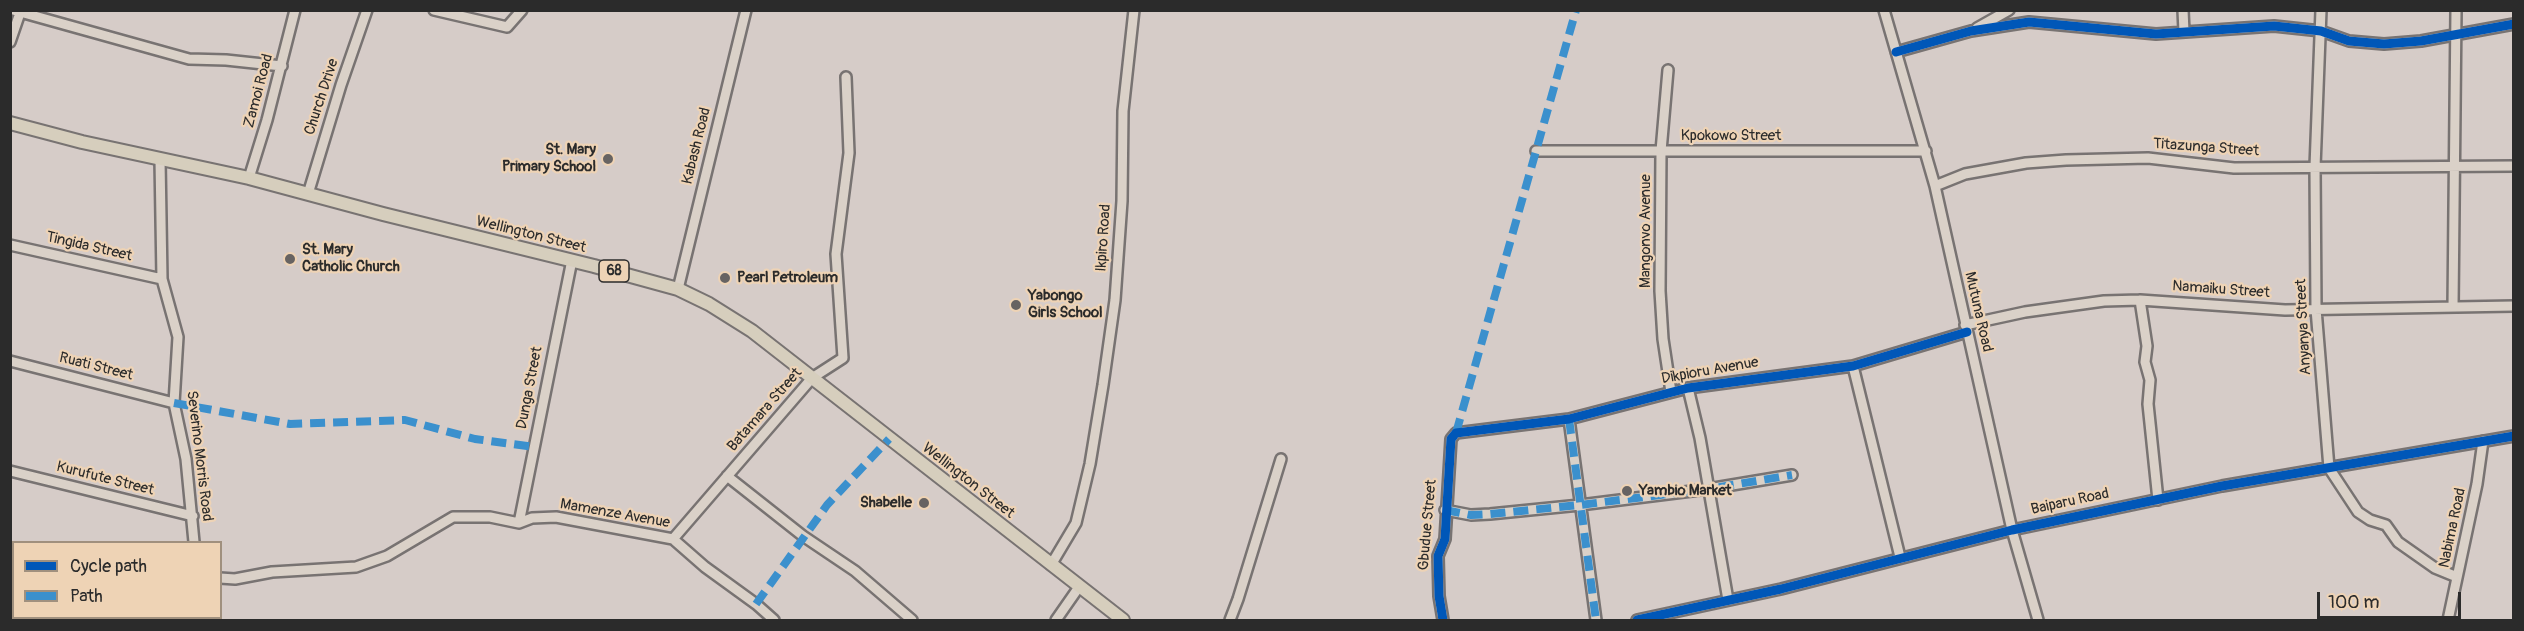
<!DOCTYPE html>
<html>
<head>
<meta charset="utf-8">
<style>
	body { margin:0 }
	#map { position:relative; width:2524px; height:631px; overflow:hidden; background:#d6ccc8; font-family:Pangolin,sans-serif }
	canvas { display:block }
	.frame { position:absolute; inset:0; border:12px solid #2b2b2b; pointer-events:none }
	.legend { position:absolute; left:12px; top:541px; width:210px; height:78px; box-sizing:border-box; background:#eed3b5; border:2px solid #a0907e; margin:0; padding:8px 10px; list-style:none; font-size:18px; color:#2b2b2b }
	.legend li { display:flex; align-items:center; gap:12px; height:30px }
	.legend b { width:30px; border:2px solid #a0907e }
	.scale { position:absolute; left:2317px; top:592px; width:144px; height:27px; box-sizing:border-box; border:3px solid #2b2b2b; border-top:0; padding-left:8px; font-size:18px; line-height:21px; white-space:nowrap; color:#2b2b2b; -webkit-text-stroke:4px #eed3b5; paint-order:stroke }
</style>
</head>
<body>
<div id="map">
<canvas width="2524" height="631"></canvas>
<div class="frame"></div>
<ul class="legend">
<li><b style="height:8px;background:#0057b8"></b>Cycle path</li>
<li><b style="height:8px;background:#3b90cd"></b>Path</li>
</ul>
<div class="scale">100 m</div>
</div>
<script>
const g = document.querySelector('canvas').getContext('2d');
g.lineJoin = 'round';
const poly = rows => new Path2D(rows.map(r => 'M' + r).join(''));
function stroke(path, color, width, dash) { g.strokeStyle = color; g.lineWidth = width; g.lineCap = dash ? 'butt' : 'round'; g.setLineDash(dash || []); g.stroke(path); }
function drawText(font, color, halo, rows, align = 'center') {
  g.font = font + ' Pangolin,sans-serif'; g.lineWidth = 4.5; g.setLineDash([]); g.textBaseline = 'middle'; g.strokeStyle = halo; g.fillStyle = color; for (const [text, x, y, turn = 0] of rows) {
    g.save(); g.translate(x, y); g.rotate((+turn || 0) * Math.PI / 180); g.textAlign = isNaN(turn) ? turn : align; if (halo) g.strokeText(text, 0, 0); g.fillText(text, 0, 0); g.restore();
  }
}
const minor = poly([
	[13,10,189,59,226,60,282,66],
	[434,10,507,27,522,10],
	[1884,10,1935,186,2012,530,2038,620],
	[2183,10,2184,32],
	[2321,10,2315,167,2316,309,2329,468,2358,512,2370,520,2386,525,2398,542,2435,568,2457,577],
	[1977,28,2009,10],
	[10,42,21,10],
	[1896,52,1971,31,2029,22,2156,34,2274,26,2321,31,2349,41,2384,44,2421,41,2514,24],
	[1668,70,1661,151,1660,291,1663,339,1671,392],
	[1536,151,1926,151],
	[160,160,162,279,178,337,174,403,186,459,194,542],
	[249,178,267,120,295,10],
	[1935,186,1965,174,2026,163,2066,160,2148,158,2234,168,2514,166],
	[308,194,341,85,367,10],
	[10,245,162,279],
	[678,289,746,10],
	[2140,300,2147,346,2145,362,2150,380,2148,404,2158,500],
	[2453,307,2456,10],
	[1965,325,2025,312,2104,301,2140,300,2285,310,2514,306],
	[10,361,174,403],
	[1853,366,1900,557],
	[1688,388,1700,438,1728,600],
	[1569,419,1596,620],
	[10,471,193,516],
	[727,476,803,536,855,571,912,620],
	[1445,510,1471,515,1490,514,1580,505,1708,489,1792,475],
	[519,523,572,260],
	[673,539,812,378,843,358,836,254,849,153,846,77],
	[1051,565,1076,523,1090,464,1103,385,1115,300,1122,201,1123,111,1134,10],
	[220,578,235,579,272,572,356,567,387,556,453,517,490,517,519,523,532,518,556,517,673,539,705,567,756,604,774,620],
	[198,620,198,618],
	[1056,620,1079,587],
	[1230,620,1238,599,1281,459],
	[1443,620,1439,596,1438,556,1445,539,1451,439,1456,433,1569,419,1688,388,1853,366,1967,332],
	[1637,620,1781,589,2012,530,2222,486,2514,436],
	[2448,620,2477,484,2483,441]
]);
const major = poly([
	[10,123,82,142,249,178,383,214,594,266,678,289,709,304,752,331,1123,620]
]);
stroke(minor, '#787372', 14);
stroke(major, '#787372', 16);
stroke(minor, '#dad1c8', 9);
stroke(major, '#d6cebd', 12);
stroke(poly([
	[174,403,290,424,405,420,475,439,534,447],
	[1569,419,1596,620],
	[1456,433,1576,10],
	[1445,510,1471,515,1490,514,1580,505,1708,489,1792,475],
	[10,575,14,576],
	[756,604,827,505,889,439],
	[178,618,190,620]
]), '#3b90cd', 8, [15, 8]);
stroke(poly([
	[1896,52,1971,31,2029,22,2156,34,2274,26,2321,31,2349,41,2384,44,2421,41,2514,24],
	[1443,620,1439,596,1438,556,1445,539,1451,439,1456,433,1569,419,1688,388,1853,366,1967,332],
	[1637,620,1781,589,2012,530,2222,486,2514,436]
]), '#0057b8', 9);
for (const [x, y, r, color] of [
	[608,159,6,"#676362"],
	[290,259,6,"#676362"],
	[725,278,6,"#676362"],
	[1016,305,6,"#676362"],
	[1627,491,6,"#676362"],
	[924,503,6,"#676362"]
]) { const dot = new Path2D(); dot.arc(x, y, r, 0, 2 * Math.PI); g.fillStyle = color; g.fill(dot); stroke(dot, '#eed3b5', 2); }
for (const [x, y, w] of [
	[614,271,30]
]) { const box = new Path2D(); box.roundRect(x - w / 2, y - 11, w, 22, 4.5); g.fillStyle = '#eed3b5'; g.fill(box); stroke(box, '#2b2b2b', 1.5); }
drawText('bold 14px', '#2b2b2b', null, [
	["68",614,271]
]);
drawText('15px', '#2b2b2b', '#eed3b5', [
	["Zamoi Road",259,91,-75],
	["Church Drive",322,97,-72],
	["Kpokowo Street",1731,136],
	["Kabash Road",697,146,-76],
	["Titazunga Street",2206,148,4],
	["Mangonvo Avenue",1646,231,-90],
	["Wellington Street",531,235,14],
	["Ikpiro Road",1104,238,-86],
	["Tingida Street",89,247,13],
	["Namaiku Street",2221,290,4],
	["Mutuna Road",1978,312,77],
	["Anyanya Street",2304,327,-93],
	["Ruati Street",96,367,14],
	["Dikpioru Avenue",1710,371,-10],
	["Dunga Street",530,388,-79],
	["Batamara Street",765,410,-49],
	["Severino Morris Road",199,456,83],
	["Kurufute Street",105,479,14],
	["Wellington Street",968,481,38],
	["Baiparu Road",2070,502,-12],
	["Mamenze Avenue",615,514,10],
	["Gbudue Street",1428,525,-85],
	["Nabima Road",2453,528,-78]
]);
drawText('bold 15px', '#2b2b2b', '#eed3b5', [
	["St. Mary",596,150,"right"],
	["Primary School",596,167,"right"],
	["St. Mary",302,250],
	["Catholic Church",302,267],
	["Pearl Petroleum",737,278],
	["Yabongo",1028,296],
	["Girls School",1028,313],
	["Yambio Market",1639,491],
	["Shabelle",912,503,"right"]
], 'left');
</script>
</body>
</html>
